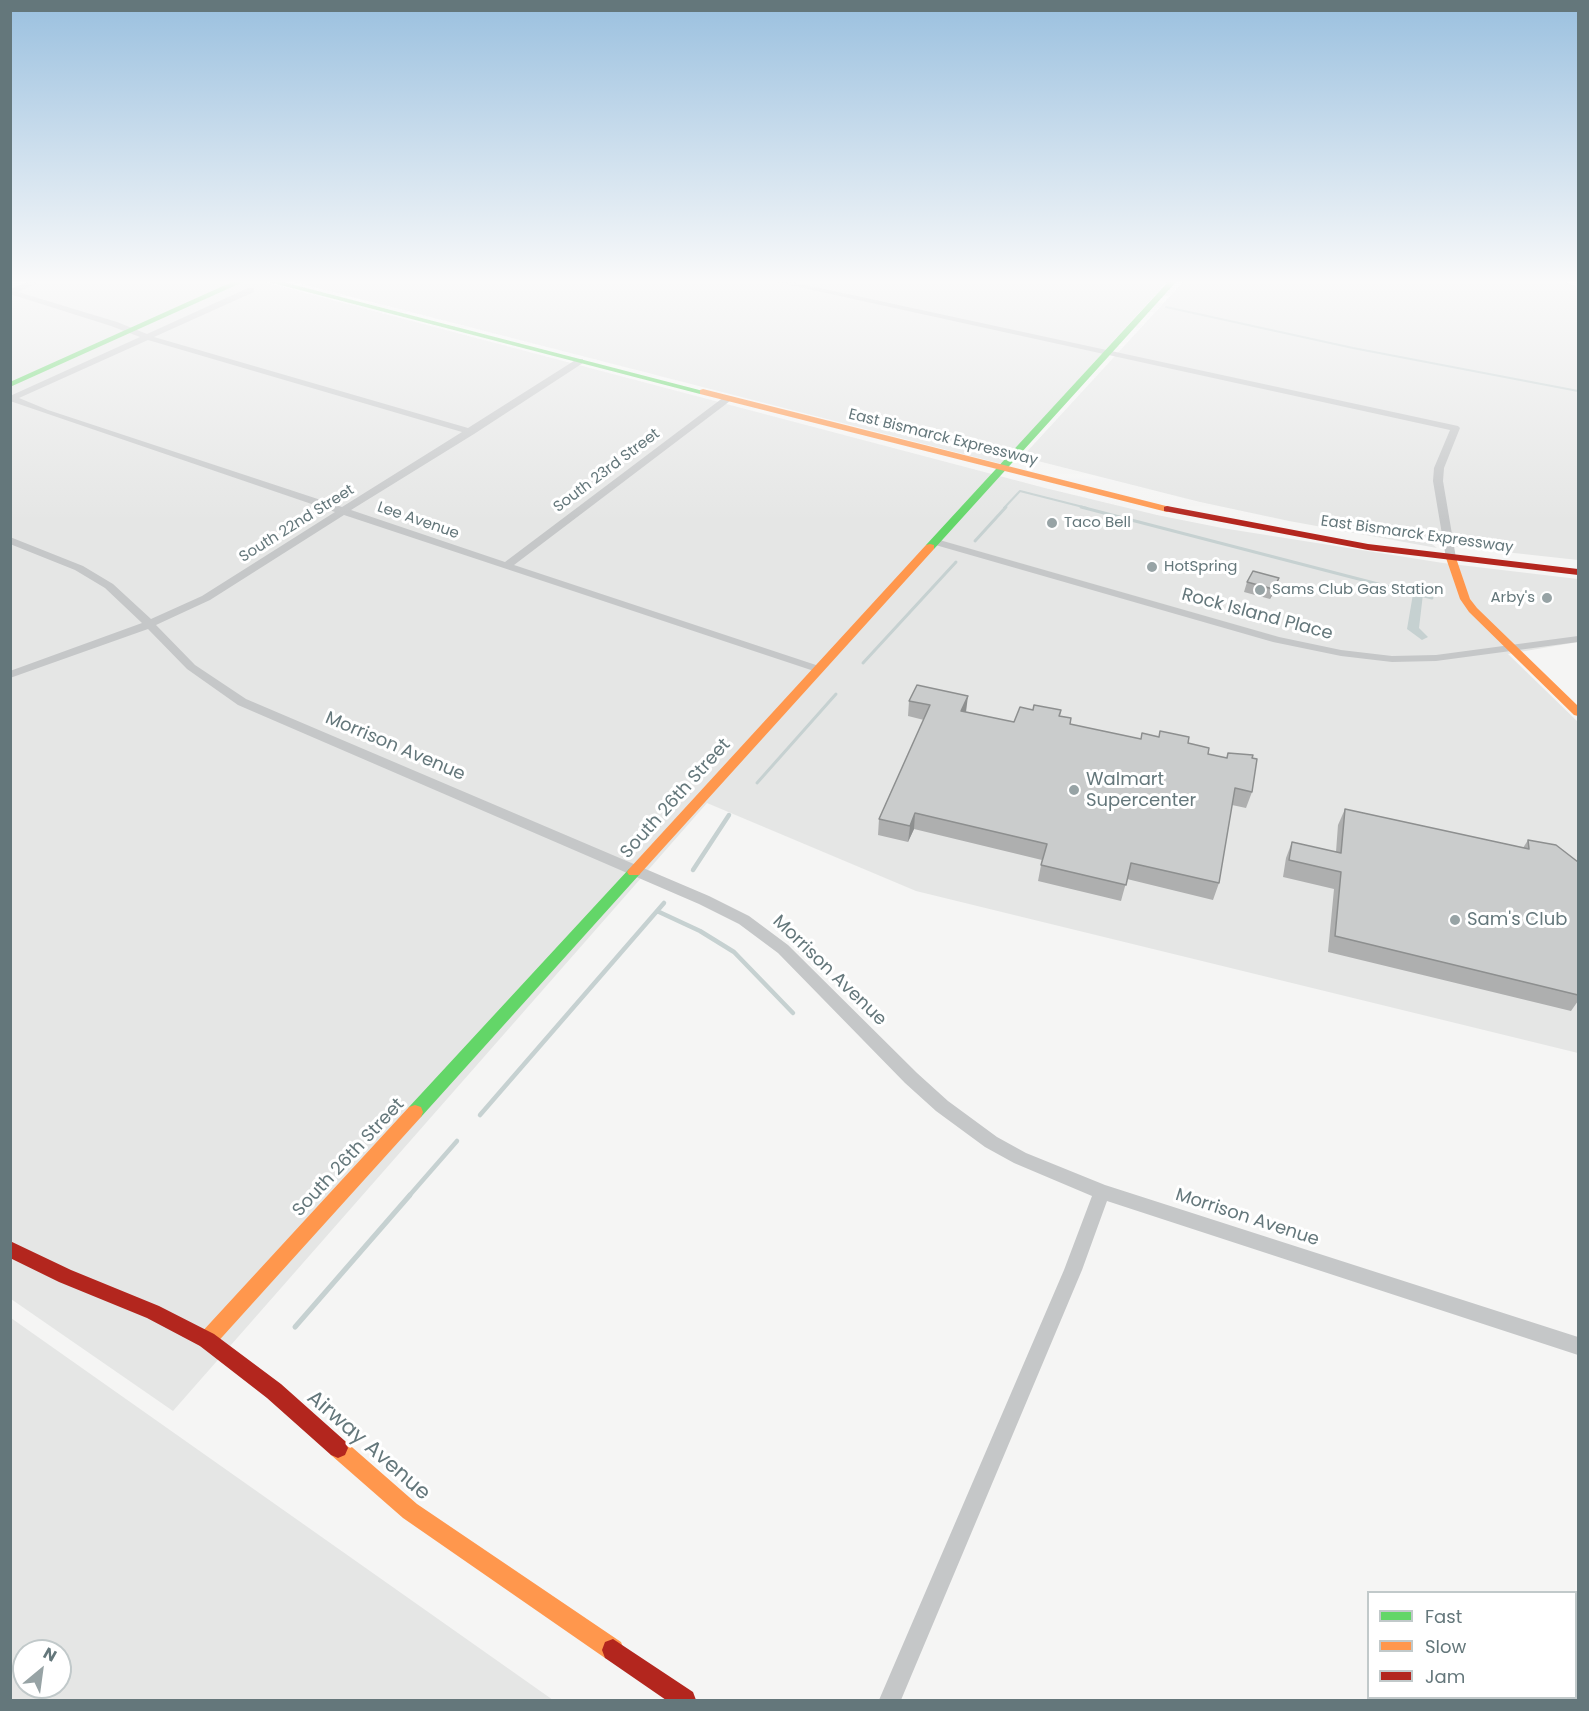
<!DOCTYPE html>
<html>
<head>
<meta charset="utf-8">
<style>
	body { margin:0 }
	#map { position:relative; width:1589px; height:1711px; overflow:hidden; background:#f5f5f4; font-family:Poppins,sans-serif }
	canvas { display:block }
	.frame { position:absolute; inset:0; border:12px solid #64777b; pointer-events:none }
	.legend { position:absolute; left:1367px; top:1591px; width:210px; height:108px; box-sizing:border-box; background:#fff; border:2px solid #c1c9ca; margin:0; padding:8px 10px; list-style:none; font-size:18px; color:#64777b }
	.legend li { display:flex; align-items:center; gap:12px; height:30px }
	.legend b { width:30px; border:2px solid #c1c9ca }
	.north { position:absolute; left:12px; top:1639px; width:60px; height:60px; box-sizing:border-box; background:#fff; border:2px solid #c1c9ca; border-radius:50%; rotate:29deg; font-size:16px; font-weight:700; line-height:24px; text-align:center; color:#64777b }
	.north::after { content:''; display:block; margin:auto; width:21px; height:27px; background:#97a3a5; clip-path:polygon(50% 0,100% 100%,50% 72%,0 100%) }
</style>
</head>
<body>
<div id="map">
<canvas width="1589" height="1711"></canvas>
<div class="frame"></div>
<ul class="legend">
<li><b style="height:8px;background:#63d668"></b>Fast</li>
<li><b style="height:8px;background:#ff974d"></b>Slow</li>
<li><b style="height:8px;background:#b3261e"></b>Jam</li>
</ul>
<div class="north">N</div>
</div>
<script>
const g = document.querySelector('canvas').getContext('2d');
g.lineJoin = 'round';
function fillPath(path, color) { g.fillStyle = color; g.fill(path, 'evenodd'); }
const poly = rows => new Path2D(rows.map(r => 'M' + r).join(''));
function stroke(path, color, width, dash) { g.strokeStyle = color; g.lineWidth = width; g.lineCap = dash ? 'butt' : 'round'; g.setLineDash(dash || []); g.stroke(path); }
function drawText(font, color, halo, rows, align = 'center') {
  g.font = font + ' Poppins,sans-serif'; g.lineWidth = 6; g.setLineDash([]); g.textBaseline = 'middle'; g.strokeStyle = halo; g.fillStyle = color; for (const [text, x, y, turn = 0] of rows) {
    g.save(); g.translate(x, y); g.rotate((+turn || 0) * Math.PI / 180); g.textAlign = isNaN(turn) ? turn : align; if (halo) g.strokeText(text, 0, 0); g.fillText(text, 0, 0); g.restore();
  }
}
fillPath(poly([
	[31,282,264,282,1045,488,1157,515,1222,528,1443,563,1578,579,1578,642,1508,654,1578,722,1578,1053,916,891,707,803,173,1411,11,1299,11,290],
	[294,282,1167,282,1002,464],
	[1183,282,1565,282,1578,288,1578,560,1432,544,1437,548,1289,521,1200,502,1022,457],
	[10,1318,11,1318,553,1700,11,1700],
	[24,1651,60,1651,60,1687,24,1687]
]), '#e5e6e5');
stroke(poly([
	[1166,307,1353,348,1578,391],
	[1004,508,1020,491,1087,508]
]), '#c6d1d1', 2);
stroke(poly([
	[1081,507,1432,598],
	[975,541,1006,507],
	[863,663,956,562],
	[757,783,836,694]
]), '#c6d1d1', 3);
stroke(poly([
	[693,870,729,815],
	[657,911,700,931,734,952,793,1013],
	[480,1115,664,903],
	[409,1196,457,1141]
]), '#c6d1d1', 4.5);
stroke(poly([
	[295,1327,410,1195]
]), '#c6d1d1', 5);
fillPath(poly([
	[1418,591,1423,594,1419,628,1428,637,1422,640,1407,629,1413,594,1418,591]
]), '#c6d1d1');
fillPath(poly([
	[28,282,40,282,18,292,117,322,147,334,248,288,254,288,254,292,154,337,468,428,577,359,583,359,583,363,474,434,351,510,505,562,724,397,730,397,730,401,514,565,822,667,824,669,822,671,814,671,344,515,210,600,156,625,195,665,246,699,709,896,749,916,788,945,917,1073,948,1101,997,1137,1026,1153,1105,1185,1578,1337,1578,1355,1107,1201,1082,1270,901,1700,879,1700,1064,1270,1092,1196,1014,1163,985,1147,936,1111,905,1083,778,953,739,924,699,904,238,705,187,669,148,629,10,678,10,671,142,623,105,588,75,570,10,544,10,537,83,566,113,584,151,619,202,596,335,512,10,401,10,396,140,337,111,326,10,294,10,289,28,282],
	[148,340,462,432,342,507,48,410,19,398,148,340],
	[776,282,792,282,1458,426,1460,428,1444,468,1443,481,1456,558,1451,561,1446,558,1433,481,1434,468,1450,430,776,282],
	[936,539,1279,637,1341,650,1392,656,1436,655,1578,636,1578,642,1436,661,1392,662,1341,656,1273,642,932,544,932,540,936,539]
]), '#c5c7c8');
fillPath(poly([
	[232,282,243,282,10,387,10,382,232,282],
	[269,282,283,282,707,392,700,394,269,282],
	[1168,282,1176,282,934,549,926,549,926,545,1168,282],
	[634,867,641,872,639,875,421,1117,415,1119,409,1117,407,1112,409,1107,629,869,634,867]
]), '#63d668');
fillPath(poly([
	[703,389,1170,507,1172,509,1167,512,700,394,700,390,703,389],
	[930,544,934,545,934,549,639,875,629,875,627,872,629,869,926,545,930,544],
	[1451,555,1456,558,1470,599,1477,608,1578,706,1578,716,1574,715,1469,612,1460,599,1446,558,1451,555],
	[415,1105,421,1107,423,1112,421,1117,214,1346,207,1349,200,1346,198,1340,200,1334,409,1107,415,1105],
	[338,1438,345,1441,417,1504,621,1642,624,1650,621,1658,613,1661,605,1658,403,1518,331,1455,328,1448,331,1441,338,1438]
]), '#ff974d');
fillPath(poly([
	[1167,506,1368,544,1578,569,1578,575,1368,550,1164,511,1164,507,1167,506],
	[10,1241,71,1270,159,1306,214,1334,281,1384,345,1441,348,1448,345,1455,338,1458,331,1455,267,1398,200,1346,147,1318,59,1282,10,1258,10,1241],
	[613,1639,693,1692,696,1700,666,1700,605,1658,602,1650,605,1642,613,1639]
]), '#b3261e');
fillPath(poly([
	[1247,582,1276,588,1270,599,1244,592],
	[909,701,1014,722,1033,710,1061,710,1060,716,1071,718,1070,724,1141,739,1188,743,1208,754,1227,758,1228,753,1252,792,1246,808,1232,805,1219,883,1213,900,1127,879,1121,901,1038,881,1042,860,914,829,908,842,878,835,879,819,924,720,908,716],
	[1345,809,1523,848,1528,840,1578,862,1578,1001,1571,1011,1328,952,1334,889,1283,877,1286,858,1292,842,1336,852,1338,825]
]), '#aeafaf');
fillPath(poly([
	[1279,578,1276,588,1270,599,1273,589],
	[968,696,966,712,961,711],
	[915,813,914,829,908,842,910,826]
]), '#8d8f8f');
const building = poly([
	[1253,571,1279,578,1273,589,1247,582,1253,571],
	[917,685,968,696,961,711,1014,722,1020,707,1033,710,1034,705,1061,710,1059,716,1071,718,1070,724,1141,739,1142,733,1159,737,1160,731,1189,737,1188,743,1209,748,1208,754,1227,758,1228,753,1253,755,1252,758,1257,759,1252,792,1235,788,1219,883,1131,863,1126,885,1041,865,1047,844,915,813,910,826,879,819,930,705,909,701,917,685],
	[1345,809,1529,849,1528,840,1556,845,1578,862,1578,995,1335,936,1341,872,1289,860,1292,842,1341,853,1345,809]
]);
fillPath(building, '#cacccc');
stroke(building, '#8d8f8f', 1.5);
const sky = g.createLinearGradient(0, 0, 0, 522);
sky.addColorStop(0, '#9ac0df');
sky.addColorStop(0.54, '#fafafa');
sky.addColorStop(1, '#fafafa00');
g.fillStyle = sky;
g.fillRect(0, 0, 1589, 522);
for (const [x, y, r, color] of [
	[1052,523,6,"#97a3a5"],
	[1152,567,6,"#97a3a5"],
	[1260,590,6,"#97a3a5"],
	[1547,598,6,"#97a3a5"],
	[1074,790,6,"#97a3a5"],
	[1455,920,6,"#97a3a5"]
]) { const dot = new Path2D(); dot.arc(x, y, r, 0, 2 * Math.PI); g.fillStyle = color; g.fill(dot); stroke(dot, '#fff', 2); }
drawText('15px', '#64777b', '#fff', [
	["East Bismarck Expressway",943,438,14],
	["South 23rd Street",607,471,-37],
	["Lee Avenue",418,521,19],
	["South 22nd Street",297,524,-32],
	["East Bismarck Expressway",1417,535,8]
]);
drawText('15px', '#64777b', '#fff', [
	["Taco Bell",1064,523],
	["HotSpring",1164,567],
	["Sams Club Gas Station",1272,590],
	["Arby's",1535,598,"right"]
], 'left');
drawText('18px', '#64777b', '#fff', [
	["Rock Island Place",1257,615,15],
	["Morrison Avenue",395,747,23],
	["South 26th Street",676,799,-48],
	["Morrison Avenue",829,971,44],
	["South 26th Street",349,1158,-47],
	["Morrison Avenue",1247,1218,18]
]);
drawText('18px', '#64777b', '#fff', [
	["Walmart",1086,780],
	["Supercenter",1086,801],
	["Sam's Club",1467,920]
], 'left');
drawText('21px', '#64777b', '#fff', [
	["Airway Avenue",368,1446,41]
]);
</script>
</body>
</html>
